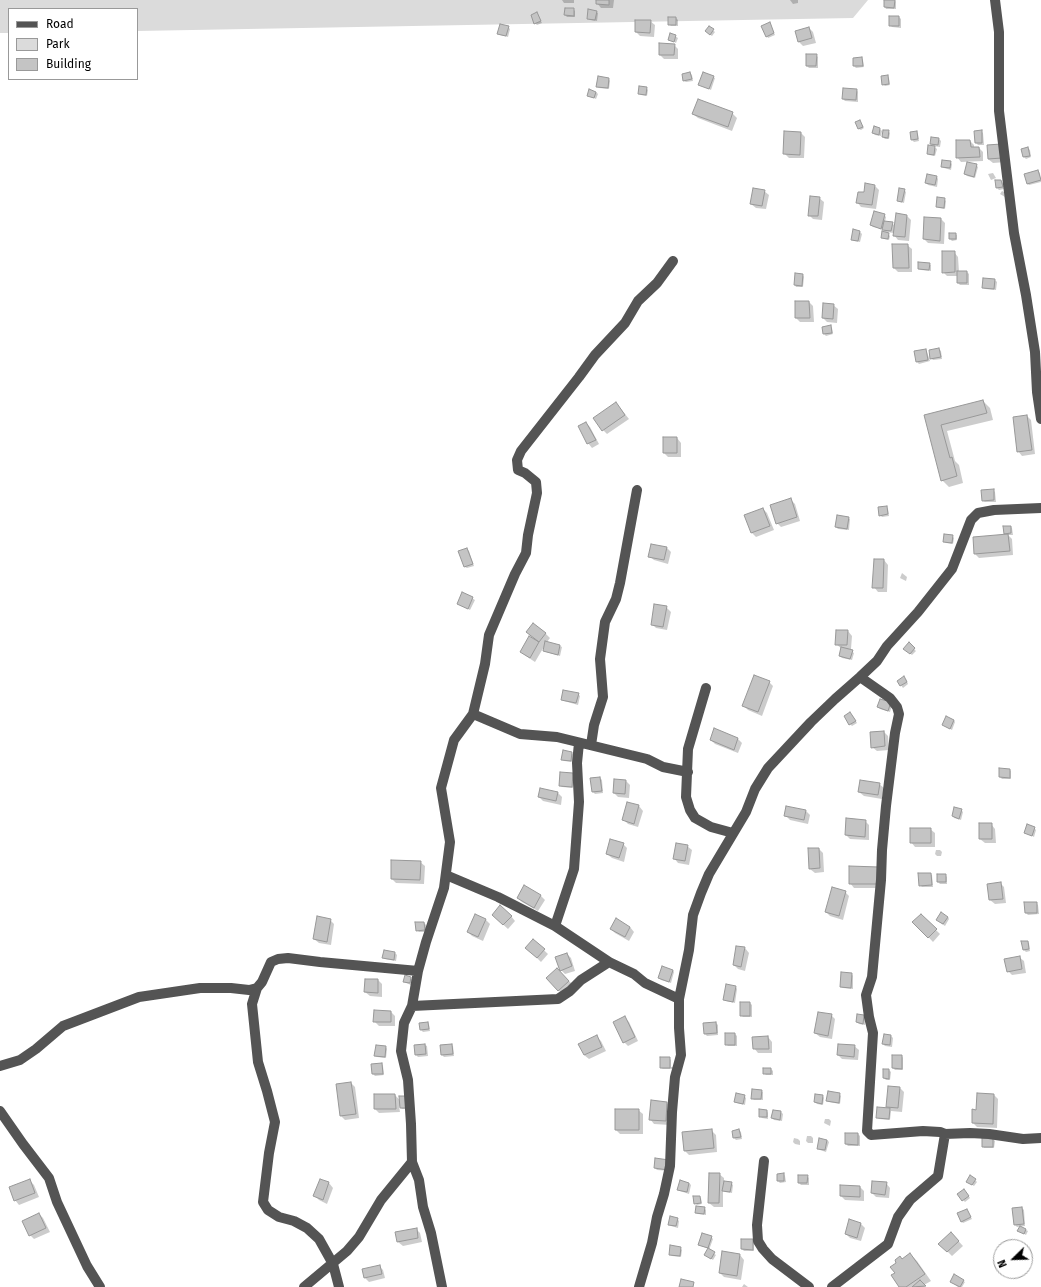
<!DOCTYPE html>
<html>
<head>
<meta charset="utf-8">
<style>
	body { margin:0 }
	#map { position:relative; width:1041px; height:1287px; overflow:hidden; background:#fff; font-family:"Fira Sans",sans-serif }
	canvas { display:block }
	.legend { position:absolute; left:8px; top:8px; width:130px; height:72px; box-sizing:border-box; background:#fff; border:1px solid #999; margin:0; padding:5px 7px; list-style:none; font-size:12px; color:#000 }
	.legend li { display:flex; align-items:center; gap:8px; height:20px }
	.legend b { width:20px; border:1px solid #999 }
	.north { position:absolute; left:993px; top:1239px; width:40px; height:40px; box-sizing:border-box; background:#fff; border:1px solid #999; border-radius:50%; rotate:247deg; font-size:11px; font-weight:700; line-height:16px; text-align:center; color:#000 }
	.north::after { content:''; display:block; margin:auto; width:14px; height:18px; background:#000; clip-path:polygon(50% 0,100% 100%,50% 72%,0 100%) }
</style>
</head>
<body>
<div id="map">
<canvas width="1041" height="1287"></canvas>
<ul class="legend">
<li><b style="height:5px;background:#545454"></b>Road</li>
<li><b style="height:11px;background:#dbdbdb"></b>Park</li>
<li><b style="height:11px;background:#c4c4c4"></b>Building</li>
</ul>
<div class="north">N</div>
</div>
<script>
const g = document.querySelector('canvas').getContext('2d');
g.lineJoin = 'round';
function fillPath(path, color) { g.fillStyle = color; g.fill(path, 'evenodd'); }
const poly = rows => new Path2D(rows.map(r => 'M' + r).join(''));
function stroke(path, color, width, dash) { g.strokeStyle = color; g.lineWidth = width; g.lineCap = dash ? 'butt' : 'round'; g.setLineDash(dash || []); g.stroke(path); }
fillPath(poly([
	[0,0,868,0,853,18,137,31,137,9,9,9,9,33,0,33]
]), '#dbdbdb');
fillPath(poly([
	[562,0,574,0,574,3,564,3],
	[597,0,614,0,613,8,601,8,597,3],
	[790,0,798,0,798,3,793,4],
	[885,0,895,0,896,2,896,9,886,9,885,7],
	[573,9,575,11,575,17,567,17,565,15],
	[596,12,598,13,597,21,590,20,588,18],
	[537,14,542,23,537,25,535,23],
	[899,17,901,19,901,28,892,27,890,25],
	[676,18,678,20,678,26,671,26,669,24],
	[636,21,650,21,655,25,654,37,640,36,636,32],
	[770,24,775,35,768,38,767,36],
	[508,27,510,29,508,37,500,35,498,33],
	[709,27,715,32,712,36,708,33],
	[809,28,813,32,816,43,803,46,799,42,796,32],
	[671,34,678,38,676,43,669,39],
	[674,45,678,49,678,59,664,59,660,55],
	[816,55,818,57,818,68,809,68,807,66],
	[861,58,863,60,864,67,856,68,854,66],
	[690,73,692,75,693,81,686,82,684,81],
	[887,76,889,78,890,85,885,86,883,84],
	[713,77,715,78,711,90,700,85],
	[609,79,610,81,609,89,599,88,597,86],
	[646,88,648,90,647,96,641,95,639,93],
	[857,90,858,92,858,102,845,101,843,99],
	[596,92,598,94,596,99,589,96],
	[732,113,737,118,732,131,698,118,693,114],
	[860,121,864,128,861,130,859,129],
	[874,127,880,129,882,131,881,136,875,135,873,133],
	[888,131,890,133,889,139,885,139,883,137],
	[916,132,918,134,919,141,914,142,912,140],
	[982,132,983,133,984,145,978,145,976,143],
	[801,133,805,137,804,158,789,158,784,153],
	[939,139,941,141,940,147,933,146,937,149,935,156,929,155,928,153,934,147,931,144],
	[970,141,974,145,974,148,979,148,983,152,983,161,961,162,957,157],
	[988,146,1006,162,993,163,988,159],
	[1028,148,1030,150,1031,157,1026,159,1024,157,1023,150],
	[950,162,952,164,951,170,944,168,942,167],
	[976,165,978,167,975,178,967,176,965,174],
	[1038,171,1040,173,1041,182,1029,185,1027,183],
	[993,173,996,178,991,180,988,174],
	[937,177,938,179,937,187,928,185,926,183],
	[1001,181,1003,183,1004,189,999,190,997,188],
	[875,186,879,190,876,209,861,207,857,202],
	[904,190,906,192,904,203,900,202,898,200],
	[764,191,769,195,766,209,756,208,751,204],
	[1002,191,1004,192,1005,197,1000,194],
	[819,198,824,202,822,220,813,219,809,215],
	[944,199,946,201,945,209,939,208,937,206],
	[897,214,907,216,911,220,909,241,898,240,894,235,894,233,886,232,890,236,889,240,884,239,882,237,887,234,883,229,873,227,871,225,884,215,886,217,885,222,892,223,895,226],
	[941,219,945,223,944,244,928,243,924,239],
	[860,232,862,234,860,242,854,241,852,239],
	[955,234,957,235,957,240,952,241,950,239],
	[907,245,912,249,912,272,898,272,894,268],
	[954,252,958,257,959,272,967,272,969,274,969,285,960,285,958,283,958,276,947,276,943,272],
	[929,264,931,265,931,271,921,270,919,269],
	[803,275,804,277,803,287,796,287,795,285],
	[995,280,997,282,996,290,985,289,983,287],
	[809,302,813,306,814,322,800,322,796,318],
	[824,304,833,305,838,309,837,323,827,322,823,318],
	[830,326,832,328,833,334,826,336,824,334],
	[939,349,941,351,942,359,933,360,931,358],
	[926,350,927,352,930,361,919,364,917,362],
	[983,401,990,408,993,420,947,431,955,461,959,465,963,483,949,487,942,480,926,416],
	[616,403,629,419,607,434,603,430],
	[1027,416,1031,420,1035,454,1022,456,1018,451],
	[586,423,590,427,599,444,592,448,588,443],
	[677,438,681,443,681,457,668,457,664,453],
	[993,490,995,492,996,502,985,502,983,501],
	[790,499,795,504,800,521,781,527,777,523],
	[886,507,888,509,889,516,882,517,880,515],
	[763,509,767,513,774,530,756,537,752,533,745,516],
	[848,518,850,519,849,530,838,529,836,527],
	[1011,527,1012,528,1013,535,1008,535,1012,539,1013,555,979,558,975,554,1006,535,1005,533],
	[952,536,954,538,953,544,946,543,944,541],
	[667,548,671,552,668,564,654,560,649,556],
	[467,549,469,551,474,566,467,568,465,567],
	[884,560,888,565,887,592,878,592,874,587],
	[902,573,907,577,906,581,900,578],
	[463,593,475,600,470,610,460,605],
	[666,607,671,612,667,630,656,628,652,624],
	[848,631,852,636,851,649,847,649,854,653,852,660,842,658,840,656,842,649,836,644],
	[527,632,545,633,550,638,547,642,560,646,562,647,560,656,546,652,544,650,545,645,535,662,526,656,521,652,534,639],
	[909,644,916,651,912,655,905,649],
	[906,679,908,684,903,688,898,681],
	[769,682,773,686,762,716,748,710,744,706],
	[578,694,580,696,578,705,564,701,562,699],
	[892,705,890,712,880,709,878,707],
	[852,715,857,723,852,726,850,724],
	[954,720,955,722,952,730,943,725],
	[884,732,888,736,889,750,877,751,872,747],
	[738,739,742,743,738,753,715,744,711,740],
	[564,751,572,753,574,755,573,762,564,761,562,759],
	[1010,770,1011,771,1011,779,1002,779,1000,777],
	[574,776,573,788,562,787,560,785],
	[600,778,602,780,603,793,595,794,593,792,591,779],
	[626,781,630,785,629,798,618,797,614,793],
	[879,784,884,788,882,799,864,796,859,792],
	[540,789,558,793,562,797,561,805,543,801,539,797],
	[639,806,643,811,638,827,628,824,624,820],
	[961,810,963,812,961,820,954,818,953,816],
	[806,811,810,815,808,824,790,820,786,816],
	[865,821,869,825,869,840,850,839,846,835],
	[991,824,995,829,996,843,985,843,980,839],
	[1034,828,1036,830,1034,837,1025,832],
	[930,829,935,833,935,847,915,847,911,842],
	[623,844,627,848,624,862,612,858,607,854],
	[687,846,692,850,689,865,678,863,674,858],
	[819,849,823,853,824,872,815,873,810,869],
	[936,850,940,850,942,852,941,856,937,856,935,854],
	[420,862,425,866,424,884,396,883,392,879],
	[850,867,883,888,854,888,850,883],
	[930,874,932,875,933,887,922,887,920,885],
	[945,875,947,877,947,884,940,884,938,882],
	[1000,883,1004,887,1006,903,995,904,990,900,988,884],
	[524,886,541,896,545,900,538,911,522,902,518,898],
	[845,892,849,896,843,920,830,916,826,912],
	[1036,903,1038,905,1039,914,1028,915,1026,913],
	[476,915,486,920,490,924,483,941,472,936,468,932],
	[921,915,940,934,933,942,914,922],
	[511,916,515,921,508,929,497,919],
	[948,917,949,919,945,926,939,922],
	[330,920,334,924,331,945,319,943,314,939],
	[424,923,426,925,426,932,419,932,417,930],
	[630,927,634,932,629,941,615,933,611,929],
	[533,940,548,954,541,962,527,948],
	[1023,942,1027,942,1029,943,1030,951,1026,952,1024,950],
	[745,948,749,953,745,971,738,969,734,965],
	[385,951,395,953,397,955,396,961,385,959,384,957],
	[567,954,571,958,575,971,565,974,561,970],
	[1019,957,1024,961,1026,973,1012,975,1008,971],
	[557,969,573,985,563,995,547,978],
	[673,970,674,972,671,983,661,980,659,978],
	[852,974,853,976,853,989,843,988,841,987],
	[411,978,412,980,411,985,406,983,404,981],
	[378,980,382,984,382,997,370,996,365,992],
	[736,987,737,989,735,1003,726,1001,725,999],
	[750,1003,752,1005,752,1017,743,1017,741,1015],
	[391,1012,395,1016,395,1026,379,1026,374,1021],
	[831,1015,835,1019,832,1039,820,1037,815,1033],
	[858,1015,864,1016,866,1018,865,1025,859,1024,857,1022],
	[625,1018,629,1022,638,1041,628,1046,624,1042],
	[428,1023,429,1024,430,1031,423,1032,421,1030],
	[716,1023,718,1025,718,1035,707,1036,705,1034,704,1024],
	[735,1034,737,1036,737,1046,728,1046,726,1044],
	[885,1035,891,1036,893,1038,892,1047,885,1046,883,1044],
	[596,1036,601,1041,606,1051,589,1059,584,1055],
	[768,1037,772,1042,772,1053,758,1053,754,1048],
	[425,1045,427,1046,428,1056,418,1057,416,1055,415,1046],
	[451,1045,453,1046,454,1056,444,1057,442,1055],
	[854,1046,859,1050,858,1060,842,1059,838,1055],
	[386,1047,387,1049,386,1058,377,1057,375,1056],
	[902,1056,903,1058,903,1070,895,1070,893,1068],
	[669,1058,671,1060,671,1067,679,1067,672,1069,663,1069,661,1068],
	[382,1064,383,1066,384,1075,375,1076,373,1074,372,1065],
	[771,1069,773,1071,773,1075,766,1075,764,1073],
	[889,1070,891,1072,890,1080,886,1080,884,1078],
	[351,1083,355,1087,359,1118,345,1120,341,1116],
	[900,1088,904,1092,902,1112,891,1111,890,1120,879,1119,877,1117,890,1109,887,1106],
	[761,1091,763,1092,763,1100,754,1100,752,1098],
	[839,1094,841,1096,840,1104,829,1102,827,1101],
	[395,1095,408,1109,402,1109,399,1106,400,1112,379,1113,375,1109],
	[994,1095,998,1099,997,1128,977,1127,973,1123],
	[744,1096,746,1098,745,1105,737,1103,735,1101],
	[823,1096,824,1098,823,1105,817,1104,815,1102],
	[667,1103,671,1107,670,1125,654,1124,650,1119],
	[638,1110,643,1114,643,1134,620,1134,616,1130],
	[767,1111,768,1113,768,1119,762,1118,760,1116],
	[781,1112,783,1114,782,1121,774,1120,772,1118],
	[825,1119,829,1119,831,1121,830,1126,824,1123],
	[711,1130,716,1135,717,1152,689,1155,685,1151,683,1133],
	[739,1130,741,1132,742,1139,736,1140,734,1138,733,1132],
	[858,1134,860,1136,860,1146,848,1146,846,1144],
	[807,1136,811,1136,813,1138,813,1143,808,1143,806,1141],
	[794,1138,798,1139,800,1141,800,1145,795,1144,793,1142],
	[993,1139,995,1141,994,1148,984,1148,983,1146],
	[827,1140,829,1142,826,1152,820,1150,818,1148],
	[656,1159,670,1171,657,1170,655,1168],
	[719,1174,724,1178,724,1182,731,1183,733,1185,732,1193,725,1192,723,1190,723,1207,714,1207,709,1203],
	[784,1174,785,1176,786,1182,780,1183,778,1181],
	[807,1176,809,1178,809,1185,801,1185,799,1183],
	[320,1180,329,1183,333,1188,327,1204,319,1200,315,1196],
	[975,1180,977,1182,974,1186,969,1183],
	[30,1181,34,1185,39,1197,19,1205,15,1200],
	[681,1181,689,1183,691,1185,689,1194,680,1191,678,1189],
	[886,1183,890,1188,889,1198,876,1197,872,1193],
	[860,1187,864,1191,864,1201,845,1200,841,1196],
	[966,1192,970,1198,965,1202,963,1200],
	[699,1197,701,1198,702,1204,697,1205,695,1203],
	[704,1208,706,1210,706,1215,698,1214,696,1213],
	[1022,1208,1024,1210,1025,1226,1017,1227,1015,1225],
	[968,1212,972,1219,963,1223,961,1221],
	[39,1214,43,1218,50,1232,34,1239,30,1235],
	[677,1219,679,1221,678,1228,671,1226,669,1224],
	[850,1221,861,1224,865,1228,861,1241,850,1238,846,1234],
	[416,1229,420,1233,422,1242,403,1246,398,1242,396,1232],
	[1026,1230,1028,1231,1026,1235,1019,1231],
	[951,1233,963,1246,952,1256,940,1244],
	[711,1237,713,1239,709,1250,716,1255,713,1260,707,1256,709,1249,701,1246,699,1245],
	[753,1240,754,1242,754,1251,744,1251,742,1249],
	[680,1248,682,1250,681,1257,672,1256,670,1254],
	[910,1254,917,1261,931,1281,924,1285,925,1287,901,1287,896,1273,902,1260],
	[740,1255,744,1260,741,1280,724,1277,720,1273],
	[379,1266,383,1270,385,1278,369,1282,365,1278],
	[963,1281,965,1282,962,1287,958,1287,951,1282],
	[744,1284,748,1287,742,1287]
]), '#0003');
const building = poly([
	[596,0,609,0,609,5,596,4,596,0],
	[884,0,895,0,894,8,884,7,884,0],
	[565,8,574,8,574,16,564,15,565,8],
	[588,9,597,11,595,20,587,19,588,9],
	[537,12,541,21,534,24,531,15,537,12],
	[889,16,899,16,899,26,889,26,889,16],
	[668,17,676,17,676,25,668,25,668,17],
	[635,20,651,20,650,33,635,32,635,20],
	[770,22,774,33,766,37,761,26,770,22],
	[500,24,509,26,506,36,497,34,500,24],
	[709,26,714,29,710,35,705,31,709,26],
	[809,27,812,38,798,42,795,31,809,27],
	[670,33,676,35,674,42,668,40,670,33],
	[659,43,675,44,674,55,659,55,659,43],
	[806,54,817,54,816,66,806,66,806,54],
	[862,57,863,66,853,66,853,58,862,57],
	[690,72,692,79,683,81,682,74,690,72],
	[703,72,714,76,709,89,698,85,703,72],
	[888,75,889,84,882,85,881,76,888,75],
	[598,76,609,78,608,88,596,87,598,76],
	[639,86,647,87,646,95,638,94,639,86],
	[843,88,857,89,856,100,842,99,843,88],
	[589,89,596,92,594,98,587,96,589,89],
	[698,99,733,112,728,127,692,114,698,99],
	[860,120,863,127,858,129,855,122,860,120],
	[874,126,880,128,879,135,872,133,874,126],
	[883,130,889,130,888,138,882,137,883,130],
	[982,130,982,143,975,143,974,131,982,130],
	[784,131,801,132,800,155,783,154,784,131],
	[917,131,918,139,911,140,910,132,917,131],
	[931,137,939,138,938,145,930,144,931,137],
	[956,140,970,140,971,147,979,147,980,157,956,158,956,140],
	[1001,144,1002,158,988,159,987,145,1001,144],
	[928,145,935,146,934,155,927,154,928,145],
	[1028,147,1030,156,1023,157,1021,149,1028,147],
	[942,160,951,161,950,168,941,167,942,160],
	[967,162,977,164,974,177,964,174,967,162],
	[1038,170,1041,180,1027,184,1024,174,1038,170],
	[927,174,937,176,935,185,925,183,927,174],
	[995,180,1001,180,1003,187,996,188,995,180],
	[865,183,875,185,872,205,856,203,858,192,864,192,865,183],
	[753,188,765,190,762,206,750,204,753,188],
	[899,188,905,189,902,202,897,201,899,188],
	[810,196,820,197,818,216,808,216,810,196],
	[937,197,945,198,944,208,936,207,937,197],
	[874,211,885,214,881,229,870,225,874,211],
	[896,213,907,215,905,237,893,236,896,213],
	[924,217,941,218,940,241,923,239,924,217],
	[884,221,893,222,891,231,882,230,884,221],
	[853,229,860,231,858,241,851,240,853,229],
	[882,231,889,233,888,239,881,238,882,231],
	[949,233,956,233,956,239,949,239,949,233],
	[892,244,908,244,909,268,893,268,892,244],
	[942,251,955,251,955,272,942,273,942,251],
	[918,262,930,263,929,270,918,269,918,262],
	[957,271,967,271,967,283,957,283,957,271],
	[795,273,803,274,802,286,794,285,795,273],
	[983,278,995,279,994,289,982,288,983,278],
	[795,301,809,301,810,318,795,318,795,301],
	[823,303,834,304,833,319,822,318,823,303],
	[831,325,832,333,823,334,822,327,831,325],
	[939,348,941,357,930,359,929,350,939,348],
	[926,349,928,360,916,362,914,351,926,349],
	[983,400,987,413,941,425,950,458,952,457,957,476,941,481,924,415,983,400],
	[616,402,625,415,602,431,593,418,616,402],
	[1027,415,1032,450,1017,452,1013,417,1027,415],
	[586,422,596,440,587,444,578,426,586,422],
	[663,437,677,437,677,453,663,453,663,437],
	[994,489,994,500,982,501,981,490,994,489],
	[791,498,797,517,776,524,770,505,791,498],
	[887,506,888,514,879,516,878,507,887,506],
	[763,508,770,526,751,533,744,515,763,508],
	[837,515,849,517,847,529,835,527,837,515],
	[1003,526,1011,526,1011,533,1004,534,1003,526],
	[944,534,953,535,952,543,943,542,944,534],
	[1008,534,1010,551,974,554,973,537,1008,534],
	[651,544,667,547,664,560,648,557,651,544],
	[467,548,473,564,464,567,458,551,467,548],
	[874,559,884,559,883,588,872,588,874,559],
	[462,592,473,597,468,609,457,604,462,592],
	[654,604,667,606,663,627,651,625,654,604],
	[533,623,546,633,539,642,526,632,533,623],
	[836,630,848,630,847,645,835,645,836,630],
	[529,636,539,642,530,658,520,652,529,636],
	[545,641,560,645,558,655,543,651,545,641],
	[909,642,915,648,910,654,903,649,909,642],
	[841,647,853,650,850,659,839,656,841,647],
	[754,675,770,681,758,712,742,706,754,675],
	[904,676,907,682,900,686,897,681,904,676],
	[563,690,579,693,576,703,561,700,563,690],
	[880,699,891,702,888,711,877,707,880,699],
	[850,712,856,721,849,725,844,716,850,712],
	[946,716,954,720,950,729,942,725,946,716],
	[714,728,738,738,734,750,710,740,714,728],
	[884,731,885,746,871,748,870,732,884,731],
	[563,750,572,752,571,761,561,760,563,750],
	[999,768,1010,769,1010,778,999,777,999,768],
	[560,772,573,773,572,787,559,786,560,772],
	[600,777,602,791,592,792,590,778,600,777],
	[614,779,626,780,625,794,613,793,614,779],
	[860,780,880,783,878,795,858,792,860,780],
	[540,788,558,792,556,801,538,797,540,788],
	[627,802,639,805,634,824,622,820,627,802],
	[786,806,806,810,804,820,784,816,786,806],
	[954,807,962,809,959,819,952,816,954,807],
	[846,818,866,820,865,837,845,835,846,818],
	[979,823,992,823,992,839,979,839,979,823],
	[1027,824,1035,827,1032,836,1024,833,1027,824],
	[910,828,931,828,931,843,910,843,910,828],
	[610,839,624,843,619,858,606,854,610,839],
	[676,843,688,845,685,861,673,859,676,843],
	[808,848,819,848,820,868,809,869,808,848],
	[391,860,421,861,420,880,391,879,391,860],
	[849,866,879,867,879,884,849,884,849,866],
	[918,873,931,873,932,885,919,886,918,873],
	[937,874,946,874,946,882,937,882,937,874],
	[1001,882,1003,899,989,900,987,884,1001,882],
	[524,885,541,895,534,908,517,898,524,885],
	[832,887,846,891,839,916,825,912,832,887],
	[1024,902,1037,902,1037,913,1025,913,1024,902],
	[500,905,512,916,503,925,492,915,500,905],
	[941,912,948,917,943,924,936,920,941,912],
	[475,914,486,919,478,937,467,932,475,914],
	[921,914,937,929,928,938,912,922,921,914],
	[317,916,331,919,327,942,313,939,317,916],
	[616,918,630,927,625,937,610,929,616,918],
	[415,922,424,922,425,930,416,931,415,922],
	[533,939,545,949,537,958,525,948,533,939],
	[1021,941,1028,941,1029,949,1023,950,1021,941],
	[736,946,745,947,741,967,733,965,736,946],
	[384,950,395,952,394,960,382,958,384,950],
	[567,953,572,966,560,971,555,957,567,953],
	[1020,956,1022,969,1007,972,1004,959,1020,956],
	[662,966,673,970,669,982,658,978,662,966],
	[557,968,569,981,558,991,546,978,557,968],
	[841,972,852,973,851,988,840,987,841,972],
	[405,975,411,977,410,983,403,982,405,975],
	[365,979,378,979,378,993,364,992,365,979],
	[726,984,736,986,733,1002,723,1000,726,984],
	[740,1002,750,1002,750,1016,740,1016,740,1002],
	[374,1010,391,1011,391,1022,373,1022,374,1010],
	[818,1012,832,1014,828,1036,814,1033,818,1012],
	[857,1014,864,1015,863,1024,856,1022,857,1014],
	[625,1016,635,1037,623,1043,613,1022,625,1016],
	[428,1022,429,1029,420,1030,419,1023,428,1022],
	[716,1022,717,1033,704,1034,703,1023,716,1022],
	[725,1033,735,1033,735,1045,725,1045,725,1033],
	[884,1034,891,1035,890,1045,882,1044,884,1034],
	[597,1035,602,1047,584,1055,578,1044,597,1035],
	[768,1036,769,1049,753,1049,752,1037,768,1036],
	[425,1044,426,1054,415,1055,414,1045,425,1044],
	[452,1044,453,1054,441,1055,440,1045,452,1044],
	[838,1044,855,1045,854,1057,837,1055,838,1044],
	[376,1045,386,1046,385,1057,374,1056,376,1045],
	[892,1055,902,1055,902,1069,892,1068,892,1055],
	[660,1057,670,1057,670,1068,660,1068,660,1057],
	[382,1063,383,1074,372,1074,371,1064,382,1063],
	[763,1068,771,1068,771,1074,763,1074,763,1068],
	[883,1069,889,1069,889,1079,883,1078,883,1069],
	[351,1082,356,1114,340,1116,336,1084,351,1082],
	[888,1086,900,1087,898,1108,886,1107,888,1086],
	[752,1089,762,1090,761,1099,751,1099,752,1089],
	[828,1091,840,1093,839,1103,826,1101,828,1091],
	[736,1093,745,1095,743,1104,734,1102,736,1093],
	[977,1093,994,1094,993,1124,972,1123,972,1109,976,1110,977,1093],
	[374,1094,395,1094,396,1109,374,1109,374,1094],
	[815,1094,823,1095,822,1104,814,1102,815,1094],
	[399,1096,407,1096,407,1108,400,1108,399,1096],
	[651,1100,667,1102,666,1121,649,1120,651,1100],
	[877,1107,890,1108,889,1119,876,1118,877,1107],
	[615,1109,639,1109,639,1130,615,1130,615,1109],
	[759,1109,767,1110,767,1117,759,1117,759,1109],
	[773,1110,781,1111,780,1120,771,1118,773,1110],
	[712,1129,714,1148,684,1151,682,1132,712,1129],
	[739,1129,741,1137,733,1138,732,1131,739,1129],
	[845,1133,858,1133,858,1145,845,1144,845,1133],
	[819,1138,827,1140,825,1150,817,1149,819,1138],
	[982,1138,993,1138,993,1147,982,1147,982,1138],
	[655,1158,669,1160,668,1170,654,1168,655,1158],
	[709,1173,720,1173,719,1203,708,1203,709,1173],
	[784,1173,784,1181,777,1181,777,1174,784,1173],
	[798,1175,808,1175,807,1183,798,1183,798,1175],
	[970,1175,976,1179,972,1185,966,1182,970,1175],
	[30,1179,35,1193,14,1201,9,1187,30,1179],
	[320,1179,329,1182,323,1200,313,1196,320,1179],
	[680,1180,689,1183,687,1192,677,1190,680,1180],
	[724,1181,732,1182,730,1192,722,1191,724,1181],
	[872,1181,887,1182,885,1195,871,1193,872,1181],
	[840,1185,860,1186,860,1197,840,1196,840,1185],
	[964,1189,969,1196,962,1201,957,1194,964,1189],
	[693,1196,700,1196,701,1203,694,1204,693,1196],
	[696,1206,705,1207,704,1214,695,1213,696,1206],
	[1022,1207,1024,1224,1014,1225,1012,1208,1022,1207],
	[967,1209,971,1217,961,1222,957,1213,967,1209],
	[39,1213,46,1228,29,1236,22,1221,39,1213],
	[670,1216,678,1218,676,1226,668,1225,670,1216],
	[849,1219,861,1223,857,1238,845,1234,849,1219],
	[1020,1226,1026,1229,1024,1234,1017,1231,1020,1226],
	[417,1228,418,1238,397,1242,395,1232,417,1228],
	[951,1232,959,1241,947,1252,938,1244,951,1232],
	[702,1233,712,1236,708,1248,698,1245,702,1233],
	[741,1239,753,1239,753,1250,741,1249,741,1239],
	[670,1245,681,1247,680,1256,669,1255,670,1245],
	[708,1248,715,1252,711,1259,704,1255,708,1248],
	[722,1251,740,1254,737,1276,719,1273,722,1251],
	[910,1253,925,1274,906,1287,899,1287,891,1275,895,1273,890,1267,896,1263,895,1260,900,1256,902,1259,910,1253],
	[380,1265,382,1274,364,1278,362,1269,380,1265],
	[954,1274,964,1280,960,1287,950,1282,954,1274],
	[681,1279,694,1282,693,1287,679,1287,681,1279],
	[920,1280,926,1286,912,1287,920,1280]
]);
fillPath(building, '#c4c4c4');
stroke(building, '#989898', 1);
stroke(poly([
	[995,0,999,32,999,111,1014,233,1026,295,1035,352,1037,392,1041,419],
	[706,688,688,749,686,797,690,810,695,818,711,827,733,833],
	[473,714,520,734,557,737,647,759,663,767,688,772],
	[591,745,594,725,603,697,600,659,605,622,616,599,620,583,637,490],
	[446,875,498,897,555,926,609,962,634,974,645,983,679,999,679,1028,681,1055,675,1077,672,1112,670,1166,664,1194,657,1217,652,1243,639,1287],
	[555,926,574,869,579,802,577,763,579,743],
	[257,988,252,1004,258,1062,267,1091,275,1122,269,1153,263,1202,268,1210,279,1217,294,1221,307,1228,319,1239,333,1264,339,1287],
	[679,999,689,950,693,915,701,893,709,874,746,812,755,789,768,768,811,722,835,699,860,677,877,661,887,646,918,612,952,569,971,520,978,513,994,510,1041,508],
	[412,1006,558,999,570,991,581,980,609,962],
	[0,1066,20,1060,36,1049,63,1026,139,997,200,988,231,988,249,990,257,988,262,982,271,962,278,959,288,958,320,962,418,971],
	[0,1111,23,1144,49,1178,57,1202,87,1266,100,1287],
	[945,1134,970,1133,989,1134,1023,1139,1041,1138],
	[764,1161,757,1225,758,1241,763,1249,772,1259,809,1287],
	[304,1287,347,1251,359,1237,381,1200,412,1162],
	[442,1287,431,1233,423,1207,419,1180,412,1162,411,1124,408,1080,401,1051,404,1023,412,1006,418,971,426,942,444,888,450,842,441,788,454,740,473,714,485,664,489,635,515,574,526,553,528,535,537,493,536,482,525,473,518,470,517,460,521,451,579,377,595,355,625,323,638,301,657,283,673,261],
	[832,1287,888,1244,898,1217,910,1200,938,1176,945,1134,940,1132,923,1131,871,1135,867,1131,873,1033,869,1017,866,995,872,977,881,880,882,850,886,806,895,733,899,714,897,707,890,698,860,677]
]), '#545454', 10);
</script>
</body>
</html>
